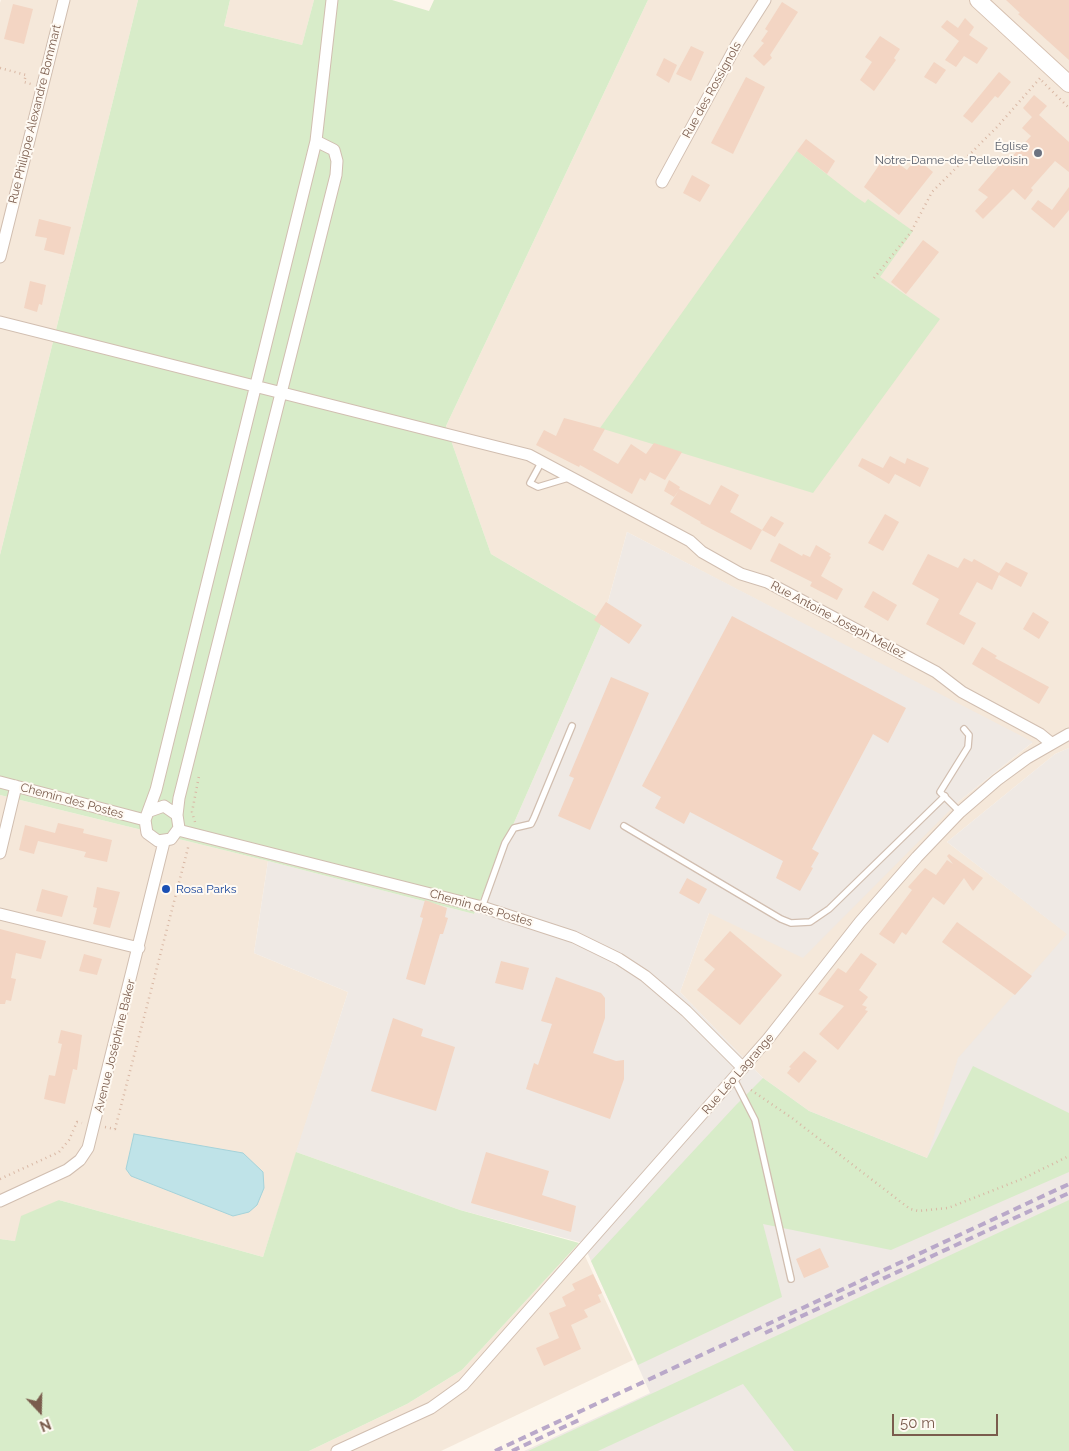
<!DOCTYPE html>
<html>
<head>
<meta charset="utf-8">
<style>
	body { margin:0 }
	#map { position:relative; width:1069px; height:1451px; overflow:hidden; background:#fdf6ec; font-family:Raleway,sans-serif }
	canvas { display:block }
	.north { position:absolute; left:15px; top:1386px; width:50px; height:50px; -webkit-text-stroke:4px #fffaf3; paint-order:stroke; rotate:159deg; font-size:14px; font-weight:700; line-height:20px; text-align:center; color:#7a5c4d }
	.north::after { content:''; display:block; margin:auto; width:18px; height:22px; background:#7a5c4d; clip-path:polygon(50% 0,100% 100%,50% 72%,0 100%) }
	.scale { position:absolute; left:892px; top:1414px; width:106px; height:22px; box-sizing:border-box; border:2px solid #7a5c4d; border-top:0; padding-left:6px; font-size:15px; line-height:18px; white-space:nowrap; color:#7a5c4d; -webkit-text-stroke:4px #fffaf3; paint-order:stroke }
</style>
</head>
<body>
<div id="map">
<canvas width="1069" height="1451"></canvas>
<div class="north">N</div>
<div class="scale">50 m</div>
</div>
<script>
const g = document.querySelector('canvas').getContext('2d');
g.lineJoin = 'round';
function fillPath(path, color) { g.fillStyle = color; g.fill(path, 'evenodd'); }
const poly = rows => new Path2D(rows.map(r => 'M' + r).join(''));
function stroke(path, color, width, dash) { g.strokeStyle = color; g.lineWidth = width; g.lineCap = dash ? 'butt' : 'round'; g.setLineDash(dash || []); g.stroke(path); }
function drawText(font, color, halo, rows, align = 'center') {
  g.font = font + ' Raleway,sans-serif'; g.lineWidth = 4; g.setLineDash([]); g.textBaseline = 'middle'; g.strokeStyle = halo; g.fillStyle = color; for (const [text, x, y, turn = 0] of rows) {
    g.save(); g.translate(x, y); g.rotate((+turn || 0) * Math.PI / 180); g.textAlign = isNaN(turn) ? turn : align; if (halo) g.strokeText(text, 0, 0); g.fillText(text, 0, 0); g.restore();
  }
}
fillPath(poly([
	[1,0,138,0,0,555,0,3],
	[230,0,314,0,302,45,224,26],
	[648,0,1069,0,1069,748,1055,754,947,842,1068,934,1032,976,927,1158,809,1111,763,1078,680,992,709,913,926,832,958,802,1032,743,627,532,603,620,491,554,446,426],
	[0,795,268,861,254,953,348,992,263,1257,59,1200,15,1241,0,1239],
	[579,1243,633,1360,441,1451,309,1451,407,1404,462,1370]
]), '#f5e8da');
fillPath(poly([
	[627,532,1033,742,958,802,803,958,709,913,680,992,763,1078,809,1111,927,1158,958,1058,1067,934,947,842,1055,754,1069,748,1069,1451,524,1451,650,1393,583,1243,460,1210,296,1152,348,992,254,953,268,861,474,914,603,620]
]), '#efe9e4');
fillPath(poly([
	[138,0,230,0,224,26,302,45,314,0,392,0,429,11,434,0,648,0,446,426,491,554,603,620,474,914,268,861,0,795,0,555],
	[797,151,856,197,865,203,868,199,913,231,880,277,940,319,813,493,600,428],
	[973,1066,1069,1113,1069,1172,891,1250,763,1224,782,1297,638,1365,591,1261,736,1105,763,1078,809,1111,927,1158],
	[296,1152,460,1210,579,1243,462,1370,407,1404,309,1451,0,1451,0,1239,15,1241,21,1216,59,1200,263,1257],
	[1069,1200,1069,1451,794,1451,743,1384,598,1451,528,1451]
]), '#d8ecc9');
const water = poly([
	[134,1134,243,1153,263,1172,264,1188,257,1205,249,1212,233,1216,131,1176,126,1169,134,1134]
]);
fillPath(water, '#bfe3e8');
stroke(water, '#a5d3da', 1);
fillPath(poly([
	[1006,0,1069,0,1069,60,1018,14,1020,13],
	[782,2,798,12,770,55,772,58,764,66,753,56,764,43,761,41,768,31,765,29],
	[13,4,33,9,24,44,4,39],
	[965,18,974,27,969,35,988,48,977,64,964,56,956,67,945,60,959,41,941,27,947,20,958,28],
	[880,36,900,49,894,58,896,60,874,91,860,80,872,62,865,57],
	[691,46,704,52,691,81,676,74],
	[664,58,677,65,669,83,656,75],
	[934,62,946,70,936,84,924,77],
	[999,72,1011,82,998,98,995,96,972,123,963,116],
	[746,77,765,87,733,154,711,143],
	[1034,95,1047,106,1039,115,1069,142,1069,172,1055,161,1031,188,1033,190,1025,200,1013,189,983,219,975,211,988,197,978,190,1002,162,1005,164,1031,136,1022,128,1032,117,1023,108],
	[806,139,835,161,827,174,797,151],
	[886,155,907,170,916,158,933,172,899,215,864,187],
	[692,175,710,185,700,202,683,193],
	[1069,187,1069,210,1054,228,1031,209,1038,200,1052,210],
	[39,219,71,227,64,255,44,250,47,238,35,236],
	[923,240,939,252,906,294,891,282],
	[30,281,46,285,42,305,39,304,37,312,24,308],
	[564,418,605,429,593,450,618,464,631,444,646,454,654,443,682,452,665,480,650,472,645,481,640,478,632,494,580,465,579,467,536,445,544,430,556,436],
	[890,456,905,464,907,458,929,468,920,487,895,474,889,484,858,466,862,458,883,468],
	[669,480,680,487,679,489,710,505,721,485,739,495,730,512,762,530,751,550,700,523,701,522,670,504,679,490,674,497,664,491],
	[885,514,899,522,883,551,868,543],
	[771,516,784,523,775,537,762,530],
	[779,543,802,556,803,554,810,557,816,545,831,554,829,556,831,557,821,576,843,589,837,600,810,586,812,582,770,561],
	[928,554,958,568,964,558,972,562,974,559,999,573,1006,562,1028,573,1021,587,999,575,992,590,977,582,959,614,976,623,964,645,926,624,939,599,912,584],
	[873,591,897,605,888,621,864,607],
	[606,602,642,625,629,644,594,620],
	[1033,612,1049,622,1039,639,1023,629],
	[732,616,906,708,888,743,873,734,812,849,819,853,811,867,813,868,800,891,776,878,783,861,690,812,684,824,655,808,661,797,642,786],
	[982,647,997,656,995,658,1049,687,1039,704,972,664],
	[611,677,649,693,590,830,558,816,574,778,569,776],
	[58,823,84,829,83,833,112,840,107,862,84,857,86,852,38,841,34,854,19,850,25,825,55,833],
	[949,854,983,878,973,891,964,878,944,905,933,897,906,935,902,932,894,944,879,934,912,890,908,887,925,868,936,875,947,860,953,864,947,856],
	[687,878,707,889,699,904,679,893],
	[97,887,120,892,110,928,93,924,97,908,93,907],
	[42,889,68,896,62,917,36,911],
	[425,900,447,908,445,917,448,918,443,934,440,934,425,985,406,979,423,918,420,917],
	[957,922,1032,976,1015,995,942,942],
	[0,929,46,941,41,959,16,953,11,978,16,979,11,1001,6,1000,5,1004,0,1004],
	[730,931,782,975,740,1025,697,990,715,969,704,960],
	[861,953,877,964,859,990,868,997,862,1005,867,1007,865,1010,868,1011,838,1050,819,1034,844,1006,818,994,838,968,846,973],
	[84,954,102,959,97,975,79,971],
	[501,961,529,968,523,990,495,983],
	[556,977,601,993,605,998,605,1018,593,1053,616,1061,624,1060,624,1079,610,1119,526,1089,534,1063,538,1065,552,1024,541,1021],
	[393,1018,423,1029,421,1036,455,1047,436,1111,371,1091],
	[61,1030,82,1035,77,1070,73,1069,65,1104,44,1099,49,1075,55,1076,62,1044,58,1043],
	[804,1051,817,1061,799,1083,787,1073,791,1068,789,1067],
	[486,1152,549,1171,542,1195,576,1206,571,1232,471,1203],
	[820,1248,829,1267,804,1278,796,1259],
	[593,1274,602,1293,598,1295,601,1302,584,1310,588,1317,571,1325,581,1349,544,1366,536,1348,559,1338,549,1313,566,1306,562,1297,575,1290,572,1284]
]), '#f3d5c3');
const lane = poly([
	[542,461,530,483,538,487,568,478],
	[960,812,940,792,968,747,969,735,964,729],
	[624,826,781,919,791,923,810,922,829,909,945,796],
	[482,907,505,843,514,828,531,824,534,818,572,726],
	[734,1079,755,1120,791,1279]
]);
const street = poly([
	[316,141,334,150,337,161,336,175,179,798,177,815,179,828,171,839,158,841,147,833,145,820,156,790,316,141,332,0],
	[662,182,737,44,765,0],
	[0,257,64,0],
	[0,322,529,455,690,541,702,552,741,574,767,582,936,672,962,692,1040,734,1051,743],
	[0,782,145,820],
	[150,811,164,806,177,815],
	[178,830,482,907,574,937,619,959,645,976,686,1011,743,1068],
	[0,853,16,786],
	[0,914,139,948],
	[0,1201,67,1170,80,1160,88,1148,164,842],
	[337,1451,431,1408,463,1385,768,1039,860,922,917,857,960,812,997,780,1027,758,1069,734]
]);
const secondary = poly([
	[978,0,1069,84]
]);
stroke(lane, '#d1beb0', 8);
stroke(street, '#d1beb0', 13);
stroke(secondary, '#d6c0b0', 18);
stroke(poly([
	[0,68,26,75,24,82,31,84],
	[1042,81,1069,108],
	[874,278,911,232,932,192,997,127,1041,77],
	[195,822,192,812,199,776],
	[751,1090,792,1118,910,1209,918,1211,948,1208,1022,1179,1069,1156],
	[105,1127,115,1129,189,844],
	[0,1179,59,1152,69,1140,77,1122,82,1123]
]), '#d9b8a5', 2.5, [1, 4]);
stroke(lane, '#fff', 5.5);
stroke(street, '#fff', 11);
stroke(secondary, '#fff', 16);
stroke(poly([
	[765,1333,1069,1193],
	[495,1451,1069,1184],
	[512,1451,579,1420]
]), '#b9a8c9', 4, [8, 5]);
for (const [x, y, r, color] of [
	[1038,153,5,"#6b7280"],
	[166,889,5,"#1a4fb4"]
]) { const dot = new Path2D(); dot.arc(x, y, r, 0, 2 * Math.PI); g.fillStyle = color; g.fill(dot); stroke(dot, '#fffaf3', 2); }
drawText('12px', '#7a5c4d', '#fffaf3', [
	["Rue des Rossignols",712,90,-61],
	["Rue Philippe Alexandre Bommart",35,114,-76],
	["Rue Antoine Joseph Mellez",838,620,28],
	["Chemin des Postes",72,801,15],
	["Chemin des Postes",481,908,16],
	["Avenue Joséphine Baker",115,1046,-76],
	["Rue Léo Lagrange",738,1074,-49]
]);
drawText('12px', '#5b616d', '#fffaf3', [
	["Église",1028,146],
	["Notre-Dame-de-Pellevoisin",1028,160]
], 'right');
drawText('12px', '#164399', '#fffaf3', [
	["Rosa Parks",176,889]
], 'left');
</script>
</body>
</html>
